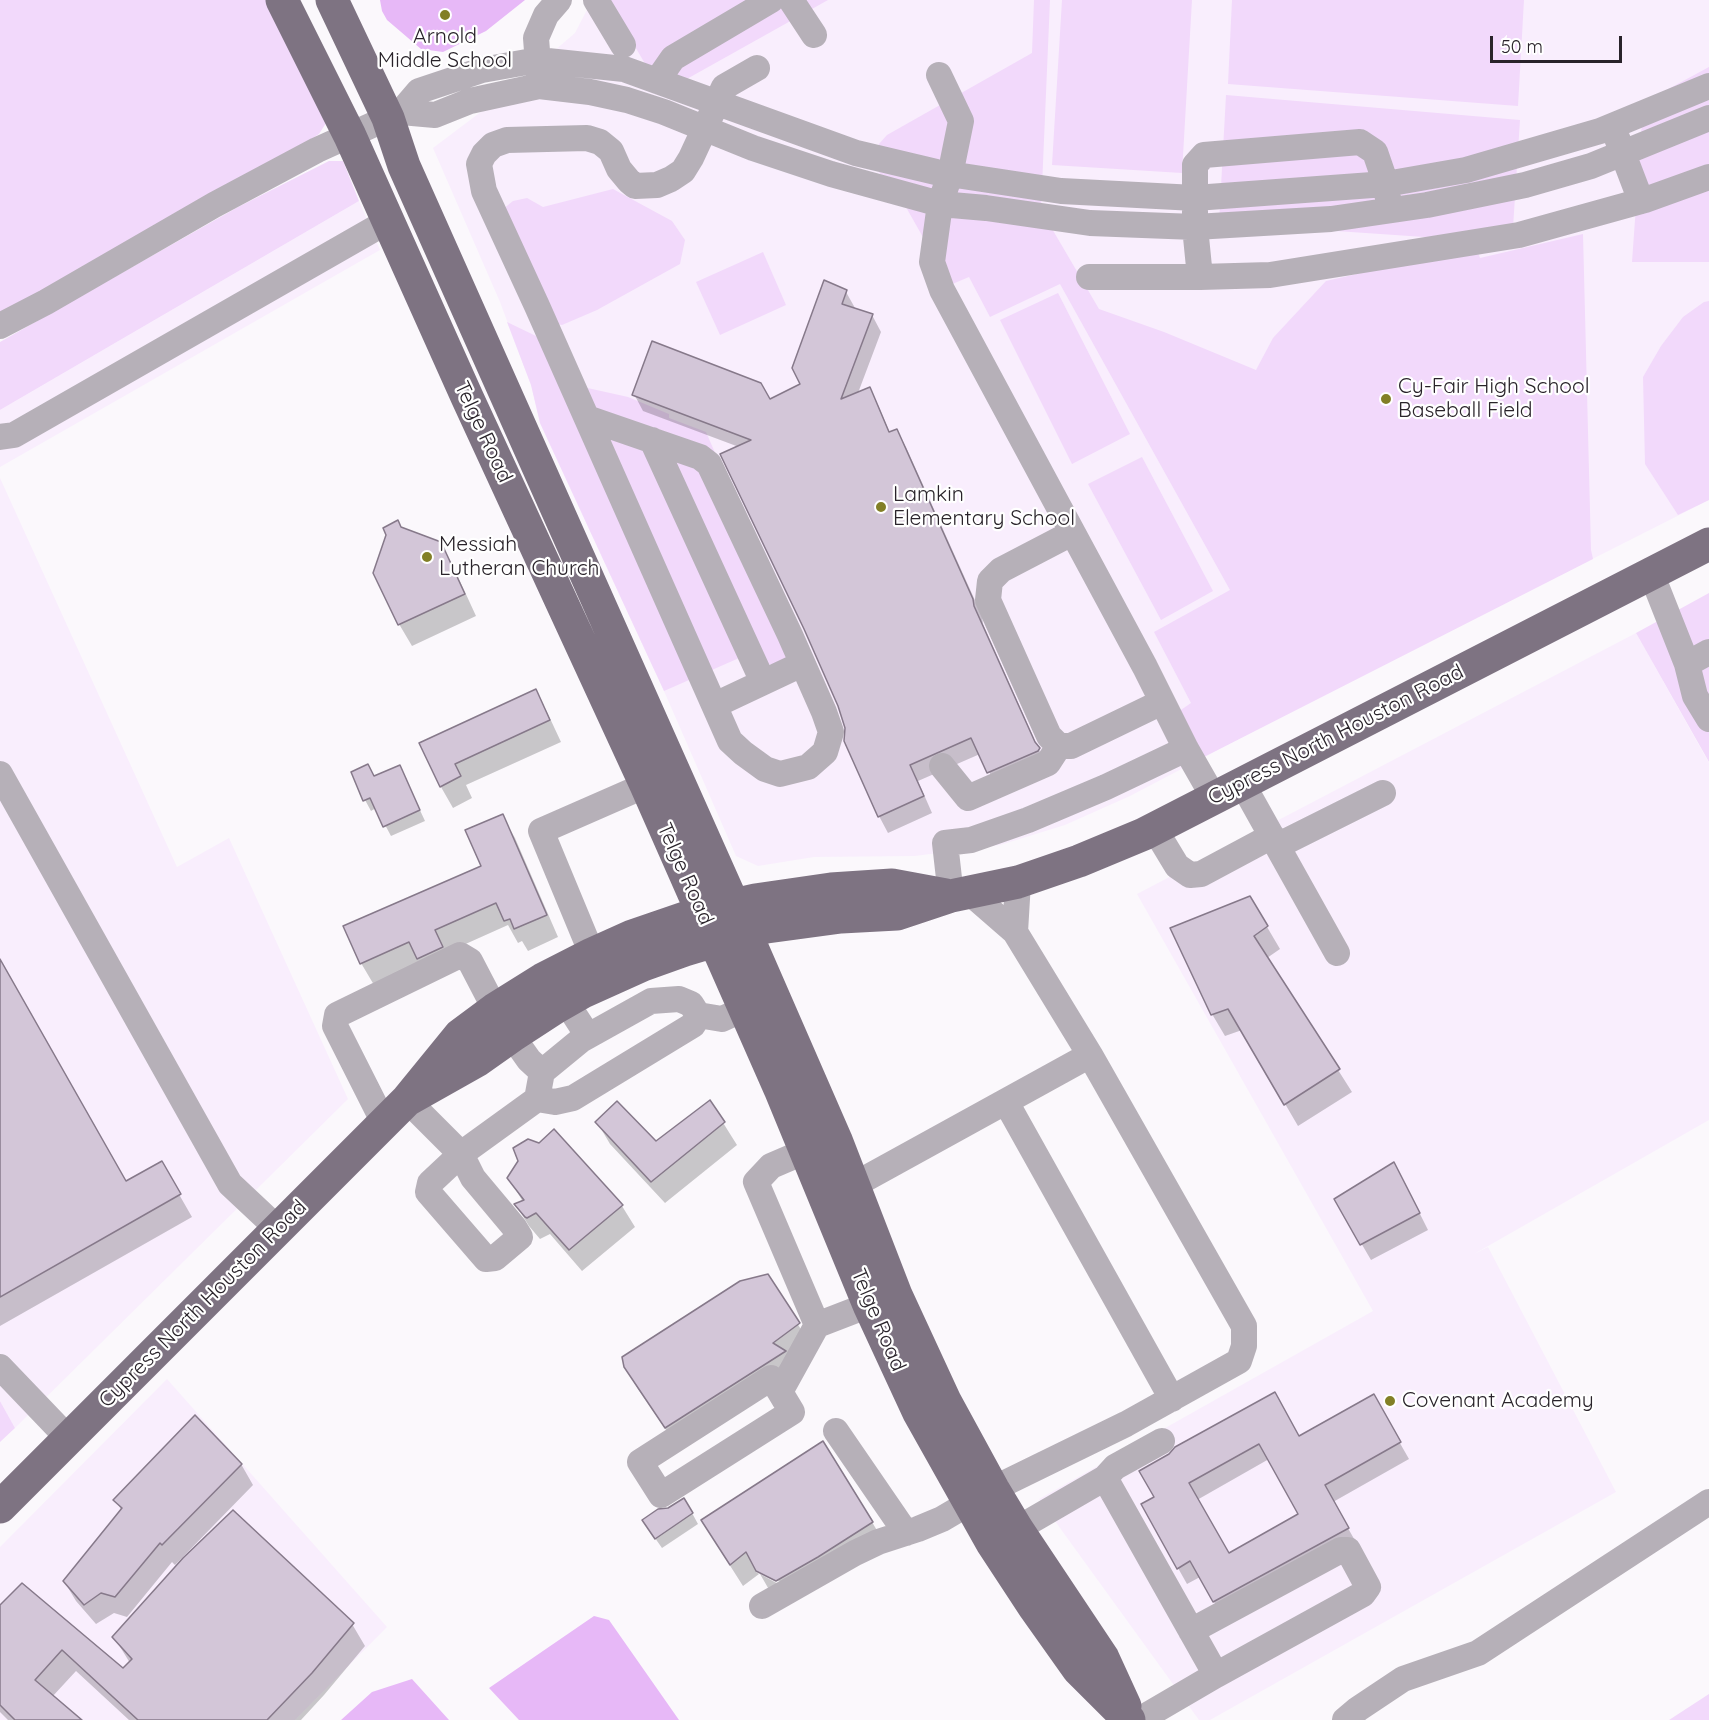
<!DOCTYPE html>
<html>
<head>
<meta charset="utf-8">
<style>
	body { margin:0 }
	#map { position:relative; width:1709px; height:1720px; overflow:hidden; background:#fbf8fc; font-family:Quicksand,sans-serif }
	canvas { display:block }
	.scale { position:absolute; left:1490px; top:36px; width:132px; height:27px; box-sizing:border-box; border:3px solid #29232a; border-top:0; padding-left:8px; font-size:18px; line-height:21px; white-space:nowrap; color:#29232a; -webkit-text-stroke:4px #fff; paint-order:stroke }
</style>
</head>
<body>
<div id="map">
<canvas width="1709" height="1720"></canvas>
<div class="scale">50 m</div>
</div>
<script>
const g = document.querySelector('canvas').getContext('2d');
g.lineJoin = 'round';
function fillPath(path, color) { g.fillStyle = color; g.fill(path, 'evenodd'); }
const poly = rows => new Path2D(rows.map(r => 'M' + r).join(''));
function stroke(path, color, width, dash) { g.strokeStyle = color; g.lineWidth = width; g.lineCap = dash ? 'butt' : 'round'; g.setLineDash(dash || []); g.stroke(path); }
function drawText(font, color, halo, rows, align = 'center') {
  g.font = font + ' Quicksand,sans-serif'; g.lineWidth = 4.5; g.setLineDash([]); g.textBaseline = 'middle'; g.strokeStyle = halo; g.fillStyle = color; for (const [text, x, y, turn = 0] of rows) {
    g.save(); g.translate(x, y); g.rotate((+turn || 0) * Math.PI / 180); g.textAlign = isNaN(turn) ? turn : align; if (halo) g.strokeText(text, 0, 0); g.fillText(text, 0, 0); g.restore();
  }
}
fillPath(poly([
	[592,0,1709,0,1709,500,1296,709,1130,796,1065,825,1000,845,915,856,814,857,758,866,736,856,664,691,540,423,531,385,500,302,433,148,498,99,575,33],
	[359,201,380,250,0,467,0,410],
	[0,478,177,867,229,838,348,1099,15,1428,0,1401],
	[1636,633,1709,763,1709,1120,1474,1254,1488,1247,1616,1492,1210,1720,1199,1720,1039,1499,1373,1311,1137,894],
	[167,1379,387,1627,295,1720,0,1720,0,1547]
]), '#f9eefd');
fillPath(poly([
	[0,0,270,0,330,117,319,134,309,141,0,314],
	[608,0,828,0,685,80,651,74],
	[1034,0,1050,0,1041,210,1099,309,1164,332,1256,370,1273,338,1326,281,1476,247,1480,258,1583,234,1591,550,1593,559,1202,758,1178,712,1191,703,1154,632,1230,590,1060,284,990,317,969,277,950,285,898,193,882,177,876,167,876,154,879,144,887,135,1032,53],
	[1062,0,1192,0,1182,173,1052,165],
	[1232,0,1524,0,1518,106,1228,84],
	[1709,67,1709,262,1632,262,1643,107,1659,94],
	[1226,95,1520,120,1512,243,1219,223],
	[329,161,343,161,359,201,0,410,0,342,238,207],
	[613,189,672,221,685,240,680,264,597,310,562,325,540,321,497,214,513,201,527,198,543,207],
	[763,252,786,305,720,335,696,282],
	[1058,293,1130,434,1072,464,1000,320],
	[1709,301,1709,500,1678,515,1645,464,1643,377,1661,346,1683,317,1704,302],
	[507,322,536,336,565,383,628,397,669,414,669,418,706,432,732,492,788,663,761,665,746,655,664,691,540,423,531,385],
	[1142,457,1213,591,1161,620,1088,484],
	[1709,593,1709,762,1636,633],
	[0,1401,15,1428,0,1442],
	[1709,1694,1709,1720,1669,1720]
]), '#f2d9fb');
fillPath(poly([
	[380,0,525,0,486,31,443,52,421,49,387,20,382,11],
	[594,1616,609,1620,679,1720,519,1720,489,1688],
	[412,1679,449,1720,341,1720,372,1692]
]), '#e7b8f7');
fillPath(poly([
	[846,292,855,308,855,310,872,315,881,332,858,393,869,389,878,405,890,433,897,431,906,447,982,616,983,624,1040,752,1048,765,998,789,980,754,918,781,932,813,888,833,879,816,847,728,739,447,643,411,634,394,770,401,802,385],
	[401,529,440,543,453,566,476,616,412,646,399,624],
	[535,691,547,712,561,742,466,785,472,798,453,808,441,787,421,743],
	[375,778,405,778,425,821,391,836,376,808,371,811,365,800],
	[502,816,515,838,558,937,528,951,522,941,518,943,508,925,374,985,361,963,483,866],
	[1250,898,1280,949,1267,958,1352,1092,1298,1126,1242,1030,1225,1036,1212,1014],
	[0,962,126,1183,161,1163,192,1217,0,1326],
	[710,1102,737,1145,665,1203,610,1144,597,1122,656,1143],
	[509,1178,622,1206,635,1227,582,1271,550,1234,540,1239,529,1226,516,1205,523,1202],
	[1403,1180,1428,1230,1371,1260,1336,1200],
	[768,1275,811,1346,679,1449,638,1389,625,1366],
	[1373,1396,1409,1459,1333,1502,1357,1544,1223,1618,1200,1577,1187,1584,1178,1568,1156,1498,1170,1455,1299,1438],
	[1269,1459,1300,1514,1228,1555,1197,1500],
	[241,1464,253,1485,175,1565,172,1562,127,1617,114,1613,96,1624,76,1601,64,1581,122,1511,115,1500],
	[692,1513,698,1524,662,1548,650,1531],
	[872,1522,885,1544,771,1593,760,1574,782,1586,783,1583,756,1569,756,1572,759,1574,743,1586,715,1542],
	[0,1607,123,1670,130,1663,114,1637,352,1624,365,1646,324,1695,301,1720,129,1720,76,1671,52,1697,79,1720,8,1720,0,1712]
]), '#0003');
const building = poly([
	[824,280,847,290,842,304,873,314,841,399,870,387,889,432,897,429,973,599,974,606,1035,742,1040,748,1038,751,987,773,971,738,910,765,924,796,878,817,844,741,845,728,838,706,804,629,720,454,751,440,632,395,652,341,761,383,770,399,800,384,792,368,824,280],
	[398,520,401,527,441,542,465,594,398,625,373,573,386,535,383,528,398,520],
	[536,689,550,720,455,764,461,776,440,787,419,743,536,689],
	[368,764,374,776,400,765,420,810,383,827,370,798,363,801,351,772,368,764],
	[503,814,547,915,514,929,510,919,504,921,496,903,435,930,443,947,417,959,409,942,360,964,343,926,481,866,465,830,503,814],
	[1250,896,1268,926,1254,936,1340,1069,1284,1105,1228,1009,1211,1015,1170,928,1250,896],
	[0,959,126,1181,162,1161,181,1194,0,1297,0,959],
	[710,1100,725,1122,651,1182,595,1122,617,1101,656,1141,710,1100],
	[554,1129,623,1205,569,1250,536,1213,527,1218,525,1217,514,1204,524,1200,507,1178,518,1161,513,1148,528,1139,539,1143,554,1129],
	[1394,1162,1420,1213,1360,1245,1334,1199,1394,1162],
	[768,1274,800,1323,773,1343,786,1351,665,1428,624,1367,622,1357,740,1281,768,1274],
	[1275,1392,1299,1436,1374,1394,1401,1442,1325,1485,1349,1528,1213,1602,1190,1561,1177,1569,1141,1504,1154,1497,1139,1471,1169,1454,1175,1447,1275,1392],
	[1259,1444,1298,1514,1229,1553,1189,1483,1259,1444],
	[195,1415,242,1464,162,1545,160,1543,115,1597,101,1593,84,1605,63,1581,122,1508,113,1500,195,1415],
	[823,1441,873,1522,818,1557,776,1581,756,1571,746,1552,730,1565,701,1520,823,1441],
	[684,1498,693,1513,655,1539,642,1520,658,1509,668,1508,684,1498],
	[233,1510,354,1623,312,1673,267,1720,138,1720,62,1650,35,1680,82,1720,15,1720,0,1705,0,1605,22,1583,123,1668,132,1659,112,1637,183,1558,233,1510]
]);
fillPath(building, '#d3c6d8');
stroke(building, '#86798a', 1.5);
stroke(poly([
	[596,0,623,45],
	[791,0,814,35],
	[939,75,961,121,950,175,940,204,932,262,942,290,1145,667,1186,749,1214,798],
	[539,77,536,38,546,15,559,0],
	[657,81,673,58,771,0],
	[401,112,435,115,470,101,539,86,590,92,627,100,664,112,753,148,831,174,940,204,986,208,1090,223,1195,227,1331,219,1427,205,1525,185,1591,166,1709,118],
	[1617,138,1641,201],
	[1388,199,1386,184,1375,152,1360,142,1204,155,1195,165,1195,227,1200,277,1270,275,1519,235,1645,200,1709,177],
	[1089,277,1200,277],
	[0,326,46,302,214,205,317,150,401,112,419,91,482,70,538,60,624,69,856,153,936,172,1061,191,1195,198,1386,184,1466,170,1600,131,1709,86],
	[587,418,700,457,709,464,790,635,824,712,831,732,825,752,808,767,780,774,765,769,743,753,730,741,537,306,484,191,479,164,484,154,493,145,507,140,587,138,600,142,611,151,619,169,629,181,635,186,657,185,671,179,683,171,691,158,724,87,757,68],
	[0,437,14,435,388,221],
	[652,440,763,682],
	[1651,573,1687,664,1695,696,1709,719],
	[1687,664,1709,652],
	[715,705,802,664],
	[1059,746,1049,736,988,600,990,581,1001,570,1072,533],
	[942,766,968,798,1048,763,1059,746,1071,746,1162,702],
	[0,774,230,1184,278,1229],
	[1242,783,1337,953],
	[1154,828,1177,866,1190,875,1201,874,1272,836],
	[1277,846,1383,793],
	[951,896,945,843,971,840,1028,820,1106,787,1186,749],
	[1015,932,1018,882],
	[592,954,541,831,646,785],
	[566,1002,588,1036],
	[698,1015,693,1025,573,1098,555,1102,537,1099,542,1072,581,1040,651,1001,679,999,691,1004,698,1015,722,1019,744,1009],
	[512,1036,529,1060,542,1072],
	[407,1100,461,1154,473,1178,514,1227,520,1237,495,1258,486,1259,428,1192,430,1183,461,1154,537,1099],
	[1006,1102,1172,1399],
	[384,1123,335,1026,337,1015,460,955,470,961,495,1009],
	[806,1151,771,1166,756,1182,817,1325,887,1298],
	[854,1185,1090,1055],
	[0,1367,68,1438],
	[780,1392,771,1378,640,1462,661,1495,792,1412,780,1392,817,1325],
	[836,1431,906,1533],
	[1105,1478,1216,1675],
	[1017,1529,1105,1478,1115,1467,1162,1441],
	[762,1606,855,1553,878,1542,918,1529,942,1519,993,1489,1126,1424,1239,1361,1244,1346,1244,1326,1090,1055,1015,932,969,892],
	[1139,1720,1216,1675,1363,1594,1368,1587,1348,1550,1341,1550,1191,1631],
	[1345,1720,1358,1709,1403,1679,1478,1653,1709,1502]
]), '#b6b0b8', 26);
stroke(poly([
	[282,0,350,136,467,397,646,785,780,1089,869,1305,919,1413,992,1543,1034,1607,1078,1669,1129,1720],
	[332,0,388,118,404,166,733,904,836,1140,896,1295,945,1401,993,1489,1017,1529,1103,1658,1125,1706],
	[407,1100,478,1060,512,1036,555,1008,583,992,643,965,685,950,745,932,767,927,841,917,897,914,951,896,1018,882,1079,861,1144,834,1709,544],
	[0,1507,407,1100,460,1035,495,1009,543,979,592,954,632,936,702,912,755,900,831,889,892,885,946,895]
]), '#7e7382', 33);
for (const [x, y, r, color] of [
	[445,15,6,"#827f26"],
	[1386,399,6,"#827f26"],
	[881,507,6,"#827f26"],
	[427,557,6,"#827f26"],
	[1390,1401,6,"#827f26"]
]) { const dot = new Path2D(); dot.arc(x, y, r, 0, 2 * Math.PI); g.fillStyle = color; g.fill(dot); stroke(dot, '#fff', 2); }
drawText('21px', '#29232a', '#fff', [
	["Arnold",445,37,"center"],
	["Middle School",445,61,"center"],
	["Cy-Fair High School",1398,387],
	["Baseball Field",1398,411],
	["Lamkin",893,495],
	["Elementary School",893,519],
	["Messiah",439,545],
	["Lutheran Church",439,569],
	["Covenant Academy",1402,1401]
], 'left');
drawText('21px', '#29232a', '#fff', [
	["Telge Road",483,432,65],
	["Cypress North Houston Road",1336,735,-27],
	["Telge Road",685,874,66],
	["Cypress North Houston Road",203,1304,-45],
	["Telge Road",878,1320,67]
]);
</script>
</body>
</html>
